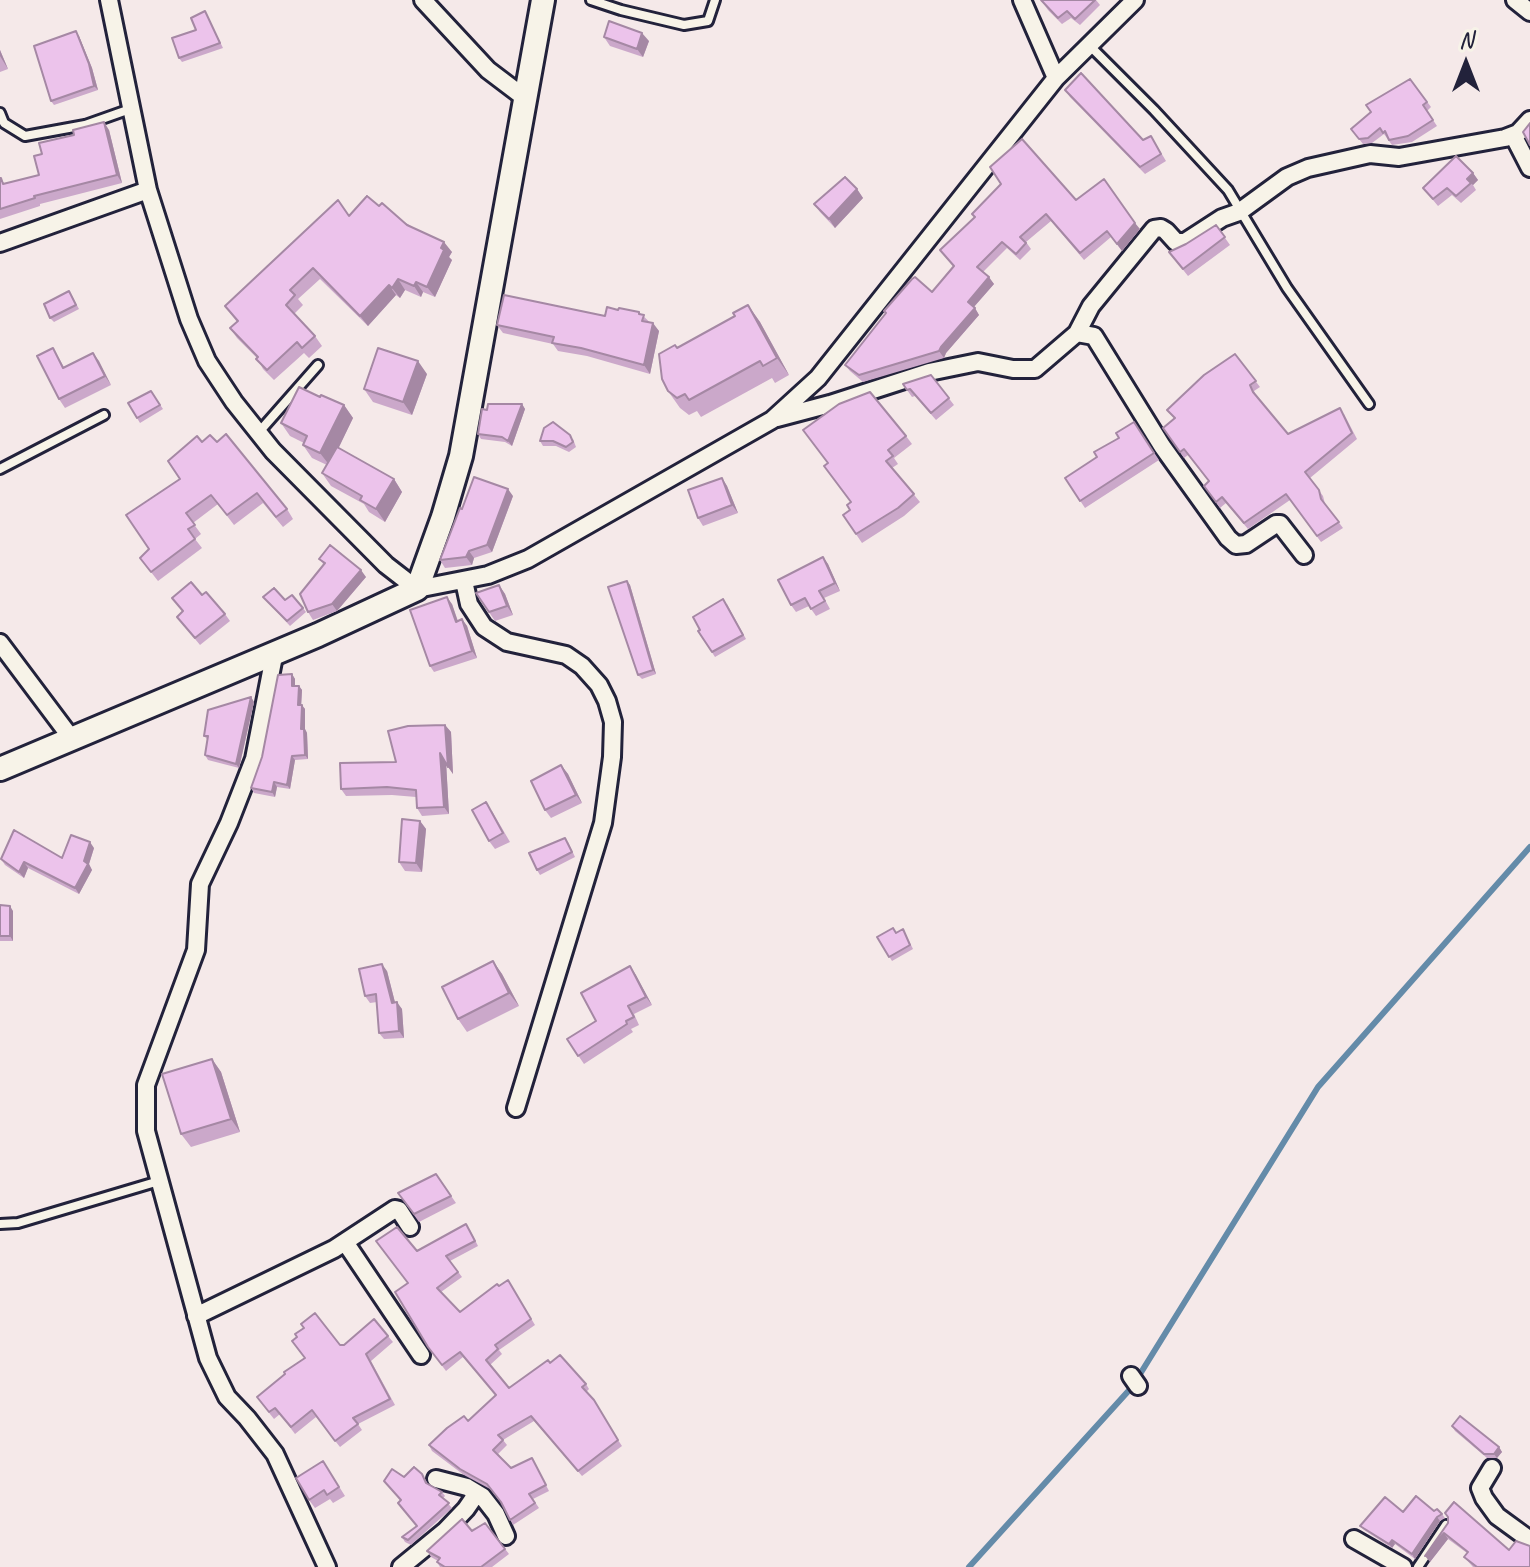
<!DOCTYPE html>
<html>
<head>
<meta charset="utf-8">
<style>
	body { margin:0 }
	#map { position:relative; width:1530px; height:1567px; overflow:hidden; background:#f5e9e9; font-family:Caveat,sans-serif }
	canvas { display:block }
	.north { position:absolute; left:1426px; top:24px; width:80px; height:80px; -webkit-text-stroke:6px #f7f3e8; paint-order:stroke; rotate:0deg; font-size:22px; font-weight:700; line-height:32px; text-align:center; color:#22223b }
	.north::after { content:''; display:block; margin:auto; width:28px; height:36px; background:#22223b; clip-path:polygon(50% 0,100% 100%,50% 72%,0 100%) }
</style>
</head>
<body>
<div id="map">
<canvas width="1530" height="1567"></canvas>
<div class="north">N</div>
</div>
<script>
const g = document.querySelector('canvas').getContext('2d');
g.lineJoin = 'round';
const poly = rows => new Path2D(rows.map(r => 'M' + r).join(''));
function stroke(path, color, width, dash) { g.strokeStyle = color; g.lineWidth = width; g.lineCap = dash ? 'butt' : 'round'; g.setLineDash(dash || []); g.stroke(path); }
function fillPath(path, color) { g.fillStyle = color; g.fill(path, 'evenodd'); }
stroke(poly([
	[969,1567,1132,1387,1318,1087,1530,847]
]), '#648ba9', 6);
const lane = poly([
	[591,0,621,10,684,25,708,21,715,0],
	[1089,45,1154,110,1228,190,1287,288,1369,404],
	[0,113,4,123,25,136,85,125,133,108],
	[259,432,318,365],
	[0,469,104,415],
	[0,1224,18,1223,159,1181],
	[1418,1567,1446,1525]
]);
const street = poly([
	[109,0,148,190,189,319,207,361,234,402,273,451,386,565,417,589,488,575,528,559,772,420,818,378,1056,78,1135,0],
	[423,0,488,70,525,98],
	[1022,0,1056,78],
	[1515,0,1530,12],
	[1513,135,1530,168],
	[0,243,148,190],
	[1077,333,1091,306,1154,229,1161,228,1166,231,1176,242,1185,242,1222,218,1239,212,1287,177,1308,168,1370,154,1399,157,1505,138,1518,133,1530,120],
	[777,418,830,404,929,372,978,362,1013,369,1035,369,1077,333,1094,336,1162,446,1228,538,1236,545,1246,544,1276,524,1280,524,1304,555],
	[464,581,469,604,484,627,507,642,566,655,582,666,599,685,607,701,613,722,612,757,603,823,516,1108],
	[0,643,72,739],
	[275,651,254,759,229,823,200,884,196,950,146,1085,146,1131,208,1358,227,1397,247,1418,275,1454,327,1567],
	[345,1242,421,1355],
	[196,1316,334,1249,395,1209,399,1210,410,1227],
	[1131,1376,1138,1386],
	[1492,1468,1480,1488,1484,1498,1497,1516,1530,1540],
	[436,1479,467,1487,482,1496,496,1514,506,1536],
	[1354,1539,1403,1567],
	[401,1567,445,1531,466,1509,477,1493]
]);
const secondary = poly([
	[0,769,318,635,417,589,443,517,461,456,543,0]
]);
stroke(lane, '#22223b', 14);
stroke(street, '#22223b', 22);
stroke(secondary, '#22223b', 28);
stroke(lane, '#f7f3e8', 8);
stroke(street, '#f7f3e8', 16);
stroke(secondary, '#f7f3e8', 22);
fillPath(poly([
	[1041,0,1096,0,1100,5,1080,25,1071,18,1062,24,1048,10],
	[205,11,223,48,182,62,179,58,196,30],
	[79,36,92,68,98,90,54,105,51,101],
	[604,37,649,41,643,57,610,46],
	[0,50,8,69,0,72],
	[1410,79,1431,107,1427,111,1437,126,1412,142,1392,145,1384,134,1372,143,1363,144,1351,129],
	[1065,90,1143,140,1151,136,1166,161,1145,174,1070,97],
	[109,130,122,183,40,204,40,206,0,219,0,178,5,184,39,175,42,154],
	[1473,173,1478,180,1473,185,1476,190,1461,203,1452,195,1438,206,1423,188],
	[857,189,863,198,835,228,820,212,814,204],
	[1076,200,1140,229,1122,251,1111,237,1084,260,1051,221,1026,242,1031,249,1020,260,1007,248,983,272,994,284,974,307,979,315,946,353,944,358,863,382,850,371,845,365,886,314,932,292,953,266,940,250,975,218,972,214],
	[379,206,452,252,449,257,452,260,435,297,423,292,421,297,405,290,400,298,396,295,368,326,320,279,298,299,303,305,294,314,315,336,322,346,309,358,304,353,274,380,263,369,257,358,237,338,230,328,237,322,225,306,349,216],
	[1216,225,1230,245,1188,276,1169,252,1186,244],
	[72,296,79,309,54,322,50,318],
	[748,305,760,322,789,375,775,383,772,378,701,417,697,411,689,415,680,408,668,391,678,348,735,316],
	[618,310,639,312,659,331,650,374,587,356,558,351,553,344,503,333,497,325,605,316],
	[53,348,64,367,93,353,111,385,65,408,59,399],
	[1235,354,1260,387,1254,391,1256,396,1288,434,1344,414,1357,439,1310,478,1323,496,1325,504,1343,528,1321,542,1290,500,1248,529,1226,503,1220,508,1204,486,1209,482,1188,455,1184,458,1163,428,1174,418,1167,410],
	[427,374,412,415,373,402,364,389],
	[931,375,954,405,936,420,915,396,912,397,907,390],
	[151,391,163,409,140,423,128,403],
	[320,397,344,405,353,418,338,448,394,479,402,492,385,522,369,512,364,504,331,486,322,473,327,465,312,458,303,445,304,443,290,436,281,423],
	[522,404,525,409,512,446,505,442,481,439,478,434,487,410],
	[1134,422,1159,460,1085,508,1065,478,1097,457,1119,438],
	[906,436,912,444,894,458,898,464,892,468,920,502,904,516,862,543,843,515,850,510,851,502,827,463],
	[573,439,576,447,569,452,556,446,543,446,540,441],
	[202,442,287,509,293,519,283,527,263,503,234,525,218,504,193,523,201,534,195,539,202,548,158,581,140,558,149,549,180,479],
	[722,478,727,486,738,513,703,526,698,518],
	[513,496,492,552,474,558,472,565,445,568,440,560,462,509],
	[823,557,828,564,840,591,824,598,830,609,816,616,809,606,796,612,791,605],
	[319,559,366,577,337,611,313,620,308,612,324,565],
	[627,581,630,585,656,674,642,679,638,675],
	[499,585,505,594,513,615,495,621,476,593],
	[202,595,225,614,230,621,200,645,177,617,183,612,172,598],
	[263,597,285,600,303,608,306,612,290,626],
	[452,604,458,621,462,619,467,626,477,658,434,672,430,666],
	[727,604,746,639,715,657,698,631],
	[292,674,295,679,295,686,299,686,302,690,301,705,305,709,305,729,307,733,308,759,295,760,290,789,277,787,275,797,254,793,251,788],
	[251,697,254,702,239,768,208,760,205,755,208,740,204,736],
	[445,725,451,732,453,774,446,763,449,814,422,816,417,808,416,797,392,795,346,796,341,789,396,762],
	[561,765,568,774,582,803,551,818,545,810],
	[492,811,510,842,495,849,489,841],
	[420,821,426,829,422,872,405,871,399,862],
	[568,842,575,857,540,875,537,870],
	[94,848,89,864,92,870,79,894,28,868,24,878,5,865,1,859,62,858],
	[0,905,13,911,13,941,0,941],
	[903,929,913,949,892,961,877,937,896,933],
	[493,961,502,974,519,1006,467,1032,458,1019],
	[630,966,652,1005,634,1014,639,1025,631,1029,633,1032,584,1064,567,1039,596,1021],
	[387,971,395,1003,402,1009,404,1038,384,1039,379,1033,377,1002,370,1003,365,996],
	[212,1059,221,1072,240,1132,191,1147,181,1134],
	[436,1174,456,1203,419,1222,398,1193],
	[470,1230,478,1246,450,1261,462,1277,441,1292,460,1312,508,1280,535,1325,499,1350,502,1354,490,1365,509,1388,550,1363,586,1384,589,1389,586,1392,622,1446,582,1476,534,1421,503,1440,507,1445,498,1454,511,1468,532,1458,549,1491,533,1499,539,1508,513,1525,502,1504,490,1489,464,1475,432,1451,429,1445,468,1421,496,1395,463,1357,446,1371,428,1347,407,1283,417,1251],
	[388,1336,393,1342,371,1361,395,1405,358,1424,362,1430,340,1447,316,1417,295,1434,280,1414,274,1419,262,1404,340,1345],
	[1452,1426,1499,1447,1502,1452,1497,1458,1487,1458,1455,1431],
	[323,1461,345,1496,333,1503,330,1499,315,1508,309,1500],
	[422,1474,428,1484,442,1492,445,1496,443,1498,452,1508,411,1545,405,1542,402,1537,417,1526,401,1501,384,1481],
	[1434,1511,1442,1514,1445,1518,1440,1521,1415,1559,1395,1544,1392,1548,1364,1530,1360,1526,1403,1512],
	[485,1523,509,1554,492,1567,440,1567,437,1562,438,1561,431,1557,427,1551],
	[1448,1523,1530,1567,1473,1567,1464,1557,1467,1553,1448,1539,1430,1562]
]), '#cba8ca');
fillPath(poly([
	[76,31,79,36,92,68,98,90,94,86],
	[642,33,649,41,643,57,637,49],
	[0,50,8,69,0,56],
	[104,122,109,130,122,183,117,175],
	[1473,173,1478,180,1473,185,1467,179],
	[857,189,863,198,835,228,829,219],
	[1135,223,1140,229,1122,251,1117,244],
	[444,242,452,252,449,257,452,260,435,297,427,287],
	[989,277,994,284,972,309,968,302],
	[398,279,405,290,400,298,392,288],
	[416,282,423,292,421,297,414,286],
	[389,285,396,295,368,326,360,316],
	[748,305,760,322,789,375,777,358],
	[975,308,979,315,946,353,944,358,939,351,941,347],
	[653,323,659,331,650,374,644,365],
	[93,353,99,361,111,385,105,376],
	[418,361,427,374,412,415,403,402],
	[522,404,525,409,512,446,508,441],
	[344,405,353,418,330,466,320,453],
	[722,478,727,486,738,513,732,505],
	[394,479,402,492,385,522,376,509],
	[508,489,513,496,492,552,487,545],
	[469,551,474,558,472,565,466,557],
	[823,557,828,564,840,591,835,583],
	[361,570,366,577,337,611,332,604],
	[627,581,630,585,656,674,653,670],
	[499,585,505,594,513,615,507,606],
	[447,597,452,604,460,628,456,622],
	[462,619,467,626,477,658,472,651],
	[292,674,295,679,295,690,292,686],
	[299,686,302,690,301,709,298,705],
	[251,697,254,702,239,768,236,764],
	[302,705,305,709,305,729,307,733,308,759,305,755,301,729],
	[445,725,451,732,453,774,448,767],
	[440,753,446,761,449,814,444,807],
	[292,756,295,760,290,789,287,785],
	[561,765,568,774,582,803,576,795],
	[274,782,277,787,275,797,272,792],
	[420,821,426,829,422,872,416,863],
	[90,842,94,848,89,864,92,870,79,894,75,888],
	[24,862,28,868,24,878,19,872],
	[10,906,13,911,13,941,10,936],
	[493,961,502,974,519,1006,509,993],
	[382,964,387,971,397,1010,392,1003],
	[630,966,636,975,652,1005,646,997],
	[397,1002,402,1009,404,1038,399,1031],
	[212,1059,221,1072,240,1132,231,1119],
	[1499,1447,1502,1452,1497,1458,1494,1454],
	[1437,1517,1440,1521,1415,1559,1412,1554],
	[1444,1533,1448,1539,1430,1562,1425,1556],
	[1392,1540,1395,1544,1392,1548,1389,1544]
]), '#a588a4');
const building = poly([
	[1041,0,1095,0,1075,19,1067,11,1058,18,1041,0],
	[205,11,220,43,179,58,172,38,196,30,191,18,205,11],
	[609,21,642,33,637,49,604,37,609,21],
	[76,31,89,64,94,86,51,101,34,46,76,31],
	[1081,73,1143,140,1151,136,1161,154,1140,167,1065,90,1081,73],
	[1410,79,1427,102,1423,105,1433,120,1408,136,1389,140,1385,131,1383,133,1380,128,1368,138,1359,139,1351,129,1371,112,1366,105,1410,79],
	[104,122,117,175,34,196,35,198,0,209,0,178,1,178,3,184,39,175,34,156,42,154,39,143,74,135,73,130,104,122],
	[1530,123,1530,145,1523,132,1530,123],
	[1022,139,1076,200,1104,179,1135,223,1117,244,1107,231,1080,253,1046,214,1020,237,1026,243,1016,254,1002,242,977,267,989,277,968,302,975,308,941,347,939,351,859,375,845,365,886,313,884,311,912,279,915,277,932,292,954,266,940,250,975,217,972,214,1001,184,990,167,1022,139],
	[1456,156,1473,173,1467,179,1471,183,1456,196,1447,188,1433,199,1423,188,1456,156],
	[845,177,857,189,829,219,814,204,845,177],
	[367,196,379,206,382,203,407,225,444,242,441,248,444,250,427,287,416,282,414,286,398,279,392,288,389,285,360,316,313,268,290,290,295,295,286,305,315,336,302,348,297,342,267,370,256,359,258,357,230,328,238,321,225,306,338,200,349,216,367,196],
	[1216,225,1225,237,1183,269,1169,252,1186,244,1216,225],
	[69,291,76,305,50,318,44,304,69,291],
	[504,295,605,316,607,307,618,310,619,308,639,312,639,314,644,315,642,321,653,323,644,365,581,348,552,343,554,337,497,325,504,295],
	[748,305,777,358,763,366,760,361,689,400,685,394,677,398,668,391,662,379,659,354,675,345,677,348,735,316,733,313,748,305],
	[53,348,63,368,93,353,105,376,59,399,37,356,53,348],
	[378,348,418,361,403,402,364,389,378,348],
	[1235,354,1256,381,1250,385,1253,392,1288,434,1340,408,1352,433,1305,472,1319,490,1321,499,1339,522,1317,536,1286,494,1244,523,1222,497,1216,502,1204,486,1209,481,1184,449,1180,452,1163,428,1175,418,1167,410,1204,375,1235,354],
	[931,375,949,398,931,413,910,389,907,390,903,384,931,375],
	[299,387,320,397,321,395,344,405,320,453,303,445,307,436,281,423,299,387],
	[151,391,160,405,137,418,128,403,151,391],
	[870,392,906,436,888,450,893,456,886,461,914,494,898,508,856,534,843,515,850,510,847,505,851,502,824,466,828,463,803,430,839,404,870,392],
	[488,404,522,404,508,441,502,437,478,434,482,409,487,410,488,404],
	[553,422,570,435,573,442,566,447,553,441,540,441,544,428,553,422],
	[1134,422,1154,453,1080,501,1065,478,1097,457,1094,452,1119,438,1116,433,1134,422],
	[226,434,287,509,276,517,257,493,227,515,211,495,186,513,195,525,188,529,195,539,151,572,140,558,149,549,126,515,180,479,168,461,197,436,202,442,210,435,217,442,226,434],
	[337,447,394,479,376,509,360,500,362,496,322,473,337,447],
	[474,477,508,489,487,545,469,551,466,557,440,560,460,508,462,509,474,477],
	[722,478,732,505,698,518,688,490,722,478],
	[330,545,361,570,332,604,308,612,300,594,325,563,319,559,330,545],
	[823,557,835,583,819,591,825,601,811,609,805,598,791,605,778,580,823,557],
	[627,581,653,670,638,675,608,587,627,581],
	[191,582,202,595,206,592,225,614,195,638,177,617,183,611,172,598,191,582],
	[499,585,507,606,489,612,476,593,499,585],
	[274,588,285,600,292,595,303,608,287,621,263,597,274,588],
	[447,597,456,622,462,619,472,651,430,666,410,610,447,597],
	[723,599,743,635,712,652,698,631,700,630,693,617,723,599],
	[292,674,292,686,299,686,298,705,302,705,301,729,304,729,305,755,292,756,287,785,274,782,272,792,251,788,262,757,278,675,292,674],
	[251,697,236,764,205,755,208,736,204,736,208,710,251,697],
	[445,725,448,767,440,753,444,807,417,808,416,790,387,787,341,789,340,763,396,762,388,731,408,726,445,725],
	[561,765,576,795,545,810,531,781,561,765],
	[486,802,503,833,489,841,472,810,486,802],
	[402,819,420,821,416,863,399,862,402,819],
	[14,830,62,858,71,835,90,842,84,861,88,864,75,888,24,862,19,872,1,859,14,830],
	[565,838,572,852,537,870,529,853,565,838],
	[0,905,10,906,10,936,0,936,0,905],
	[893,928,896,933,903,929,910,945,889,957,877,937,893,928],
	[493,961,509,993,458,1019,442,987,493,961],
	[382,964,392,1003,397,1002,399,1031,379,1033,376,994,365,996,359,969,382,964],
	[630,966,646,997,628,1006,634,1017,626,1021,627,1024,578,1056,567,1039,596,1021,581,993,630,966],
	[212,1059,231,1119,181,1134,162,1074,212,1059],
	[436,1174,451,1196,414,1214,398,1193,436,1174],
	[466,1224,475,1241,446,1256,458,1272,437,1288,460,1312,497,1284,499,1286,508,1280,531,1319,495,1345,498,1349,486,1360,509,1388,548,1360,550,1363,560,1355,586,1384,582,1387,594,1400,618,1440,578,1471,531,1416,498,1435,503,1440,493,1450,511,1468,532,1458,546,1485,529,1494,535,1503,510,1520,501,1502,487,1484,460,1469,429,1445,447,1428,464,1416,468,1421,496,1395,460,1352,442,1365,428,1347,395,1292,408,1283,376,1241,397,1227,417,1251,466,1224],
	[315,1313,340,1345,344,1345,374,1319,388,1336,366,1354,390,1399,353,1418,358,1424,335,1441,312,1410,291,1427,275,1408,269,1412,257,1397,285,1374,284,1372,305,1358,292,1341,297,1337,295,1334,304,1328,301,1324,315,1313],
	[1460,1416,1499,1447,1494,1454,1484,1454,1452,1426,1460,1416],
	[323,1461,339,1487,327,1495,324,1490,309,1500,296,1478,323,1461],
	[414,1467,422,1474,426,1483,442,1492,439,1495,449,1503,408,1540,402,1537,417,1526,398,1503,401,1500,384,1481,392,1469,404,1477,414,1467],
	[1416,1496,1434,1511,1437,1509,1442,1514,1437,1517,1412,1554,1392,1540,1389,1544,1360,1526,1385,1497,1403,1512,1416,1496],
	[1454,1502,1509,1550,1516,1541,1530,1546,1530,1567,1477,1567,1464,1557,1468,1552,1444,1533,1425,1556,1448,1523,1448,1517,1445,1513,1454,1502],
	[462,1519,472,1531,485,1523,505,1549,481,1567,445,1567,437,1562,440,1558,427,1551,462,1519]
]);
fillPath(building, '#ecc3eb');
stroke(building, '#a588a4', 2);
</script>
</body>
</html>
